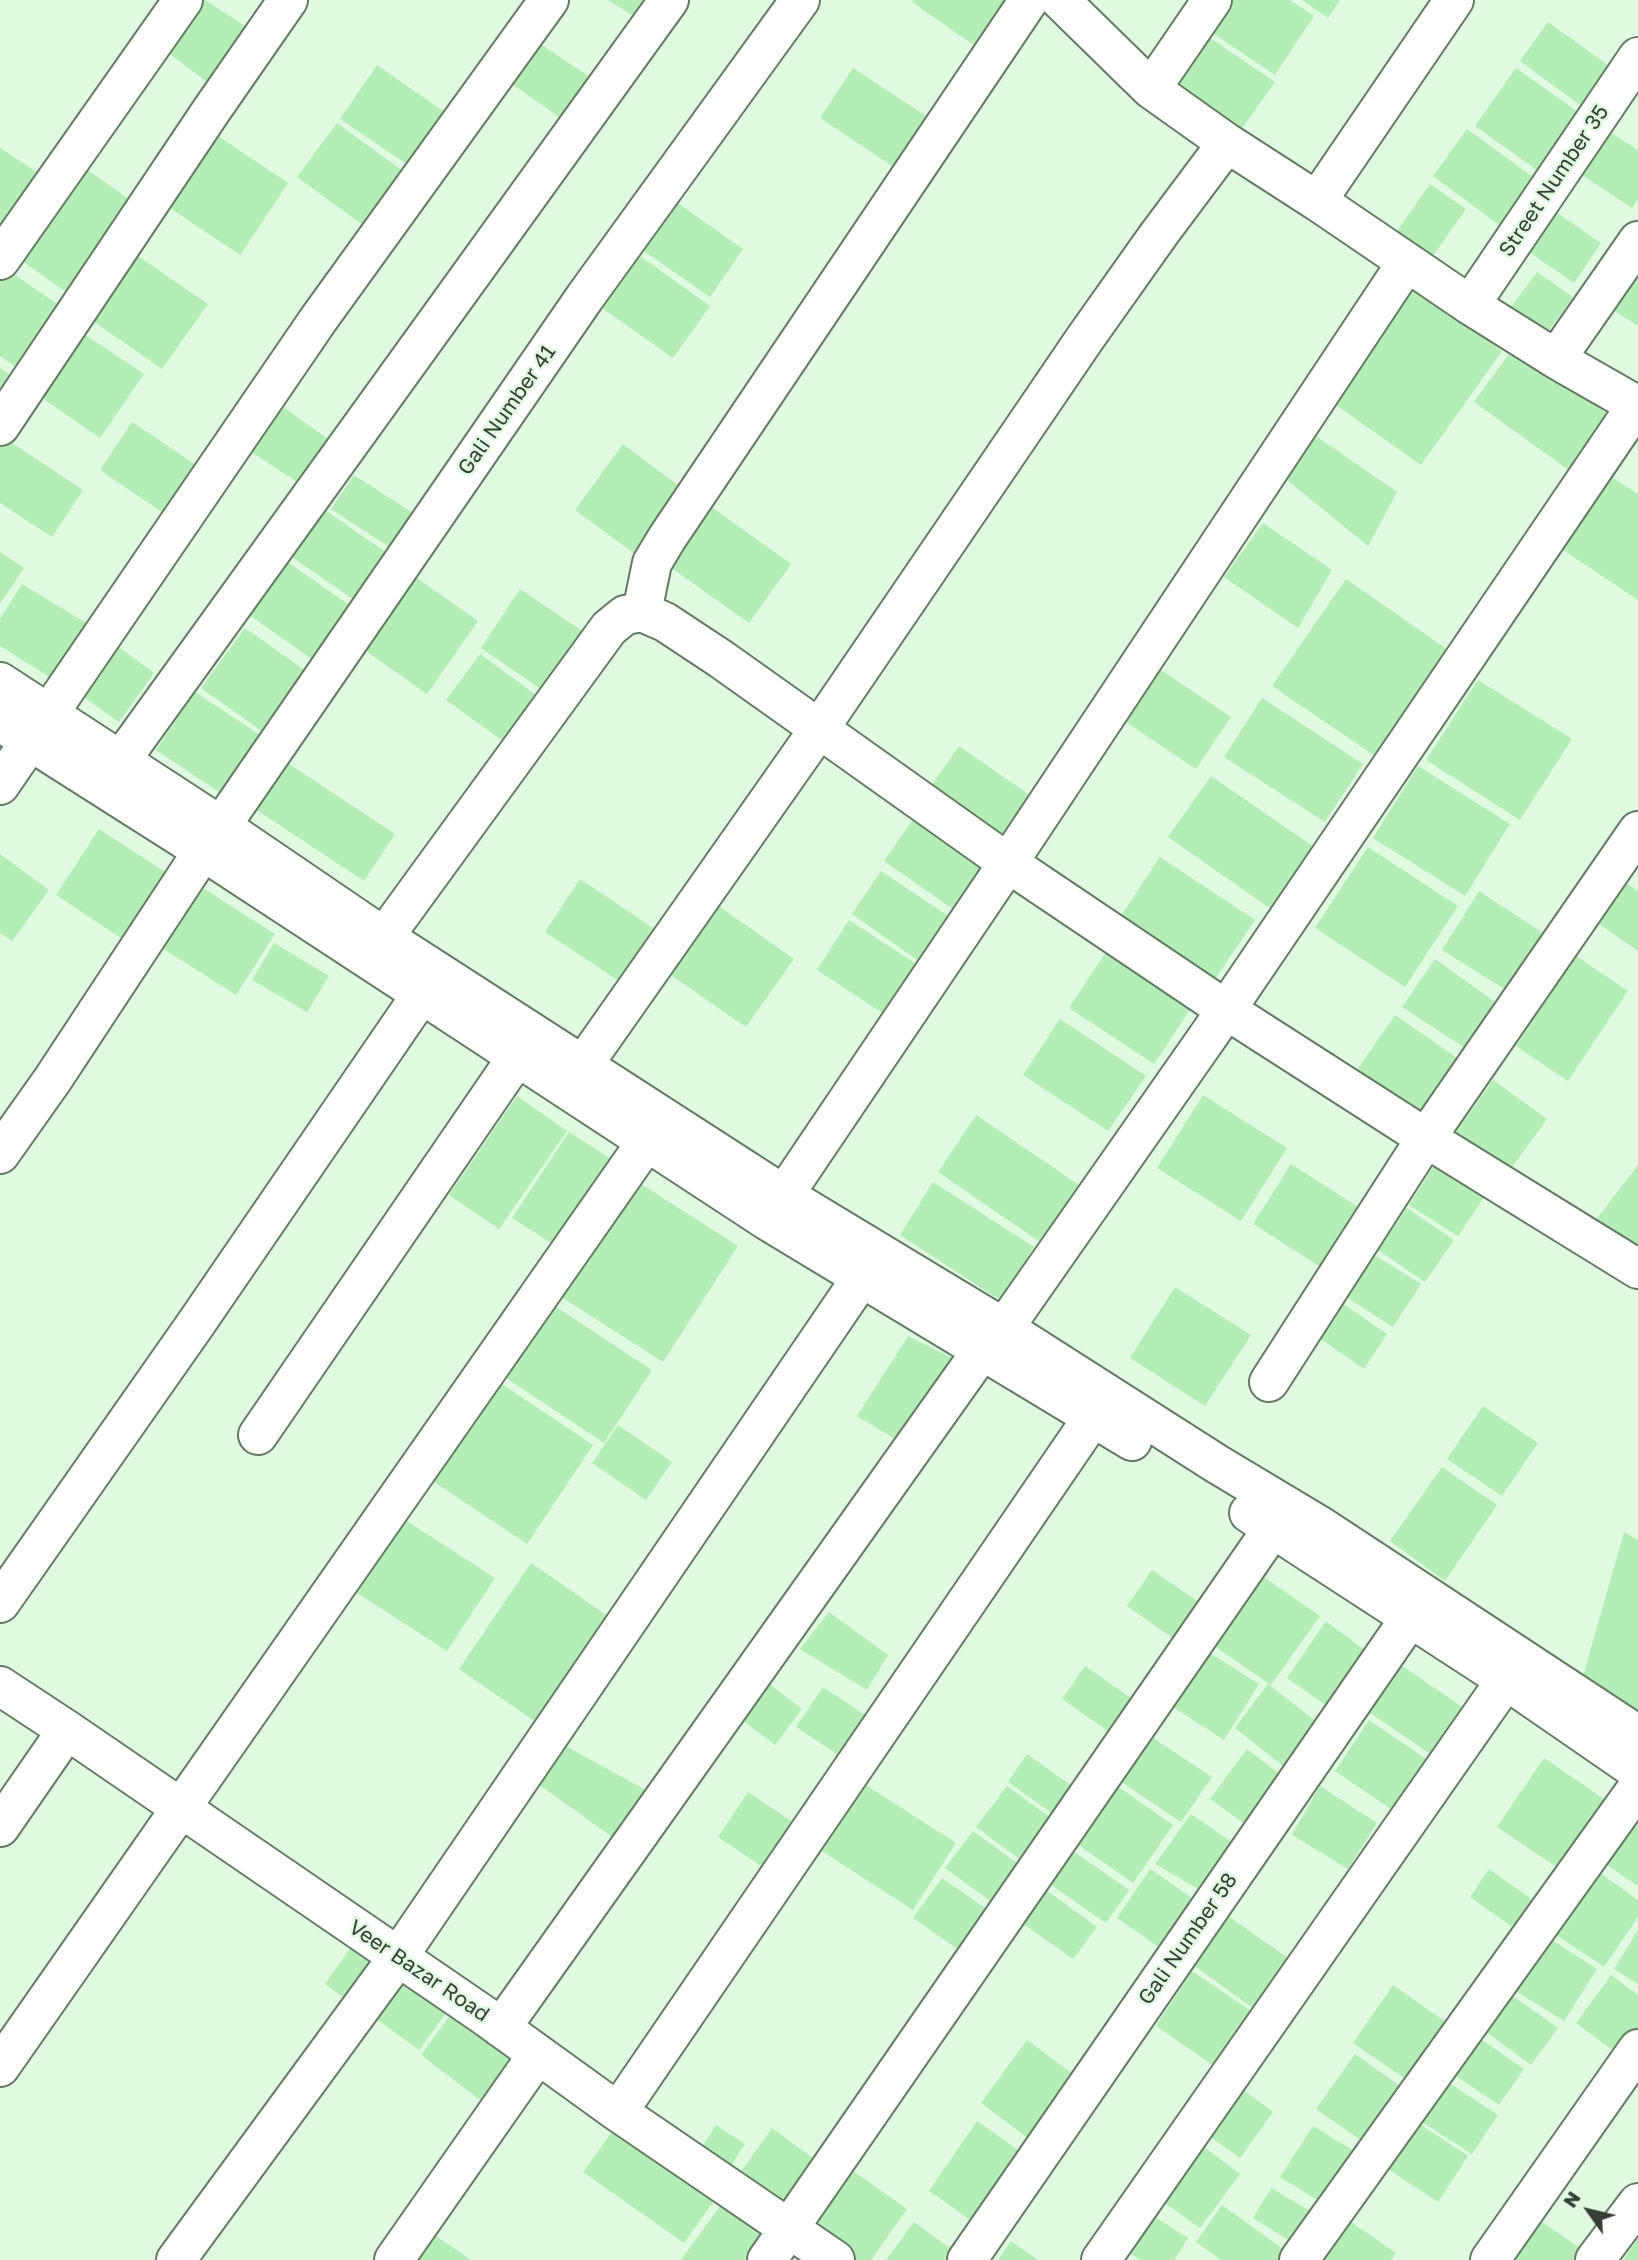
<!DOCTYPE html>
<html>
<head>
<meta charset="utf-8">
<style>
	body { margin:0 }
	#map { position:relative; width:1638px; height:2260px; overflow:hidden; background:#e0f9e1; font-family:"Golos Text",sans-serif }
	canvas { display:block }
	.north { position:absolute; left:1554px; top:2176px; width:70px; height:70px; -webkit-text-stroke:5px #e0f9e1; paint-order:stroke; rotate:304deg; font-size:19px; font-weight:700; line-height:28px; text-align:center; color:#353f35 }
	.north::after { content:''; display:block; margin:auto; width:24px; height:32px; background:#353f35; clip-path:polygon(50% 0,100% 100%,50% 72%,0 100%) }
</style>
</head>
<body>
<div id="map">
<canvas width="1638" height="2260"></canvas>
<div class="north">N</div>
</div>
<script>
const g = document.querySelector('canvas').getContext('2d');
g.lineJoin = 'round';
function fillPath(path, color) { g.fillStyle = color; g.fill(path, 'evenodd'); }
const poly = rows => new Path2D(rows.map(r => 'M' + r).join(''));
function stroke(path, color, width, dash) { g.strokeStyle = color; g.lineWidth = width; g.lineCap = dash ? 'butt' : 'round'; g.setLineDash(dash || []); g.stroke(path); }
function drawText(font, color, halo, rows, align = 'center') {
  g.font = font + ' "Golos Text",sans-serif'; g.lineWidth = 5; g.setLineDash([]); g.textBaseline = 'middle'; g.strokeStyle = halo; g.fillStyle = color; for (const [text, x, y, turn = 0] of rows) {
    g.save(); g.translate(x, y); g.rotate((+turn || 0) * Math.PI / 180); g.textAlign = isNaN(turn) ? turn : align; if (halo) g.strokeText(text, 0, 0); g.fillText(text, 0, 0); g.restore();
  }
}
fillPath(poly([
	[186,0,205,0,251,30,210,84,155,43],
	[608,0,655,0,641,21],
	[914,0,1016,0,982,51,912,2],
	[1223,0,1290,0,1314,16,1275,75,1205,28],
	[1302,0,1340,0,1328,18],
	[1548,22,1619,73,1591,113,1520,61],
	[1197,29,1275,82,1238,134,1162,81],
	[526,34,600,84,572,126,499,75],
	[377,65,453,118,417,171,340,119],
	[853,68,935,122,901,172,820,118],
	[1516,68,1588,119,1548,178,1475,126],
	[337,123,407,174,367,228,297,177],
	[1604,128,1638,150,1638,199,1632,208,1576,171],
	[1467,129,1541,183,1506,230,1433,176],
	[209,130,288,183,240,255,161,202],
	[0,148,41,175,0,237],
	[75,161,140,207,76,299,12,254],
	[1430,184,1466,209,1425,267,1390,241],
	[669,197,743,249,710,297,635,245],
	[1547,206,1601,243,1574,283,1519,245],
	[633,251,710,306,673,358,595,303],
	[135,254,208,304,162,369,90,319],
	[2,266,73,315,30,377,0,356,0,268],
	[1638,268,1638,326,1606,305],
	[1537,272,1573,297,1540,343,1503,318],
	[1414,289,1502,351,1421,465,1333,403],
	[78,330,144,374,100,438,35,393],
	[1514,347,1613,418,1573,473,1474,402],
	[0,368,18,380,0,408],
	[276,402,328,439,297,482,244,447],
	[132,422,205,471,172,519,100,470],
	[1313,434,1397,492,1368,546,1287,480],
	[0,435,83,490,52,537,0,503],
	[623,444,687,492,639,557,575,510],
	[354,475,422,519,400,554,331,509],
	[1612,477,1638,494,1638,600,1563,550],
	[713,508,791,564,749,623,670,567],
	[325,510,397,560,364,607,292,557],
	[1263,523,1332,570,1298,628,1224,577],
	[0,552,24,568,0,604],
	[286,561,362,614,325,668,249,615],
	[407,571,478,621,427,694,356,644],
	[1346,579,1451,652,1378,758,1272,686],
	[22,584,96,629,61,684,0,646,0,619],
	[520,589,591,637,551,696,481,648],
	[245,628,317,679,274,740,201,688],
	[104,636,154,673,119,722,69,687],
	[480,654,547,703,514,749,446,700],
	[1155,666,1231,717,1196,769,1120,718],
	[1478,680,1572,739,1520,820,1426,760],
	[195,692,269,741,231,800,156,750],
	[1262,698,1363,764,1325,822,1224,757],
	[959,746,1041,803,1012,843,931,786],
	[274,754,395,834,364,881,243,801],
	[1418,766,1510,824,1465,896,1373,838],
	[1211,776,1314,847,1271,909,1168,837],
	[921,808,1000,862,963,916,884,861],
	[99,829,173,877,130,944,56,895],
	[1368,847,1458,906,1405,987,1315,928],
	[0,854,49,890,12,941,0,933],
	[1160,857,1255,920,1215,979,1121,916],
	[881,871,954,920,923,964,852,914],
	[580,879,662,934,628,987,545,932],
	[1620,879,1638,891,1638,951,1592,919],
	[195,883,275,934,236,995,156,944],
	[1479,891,1555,941,1517,997,1442,950],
	[710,900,794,959,746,1027,662,969],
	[849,920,916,964,884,1014,817,970],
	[274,943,329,976,307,1012,252,980],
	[1110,946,1195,1002,1154,1064,1069,1008],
	[1576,956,1628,991,1568,1081,1516,1046],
	[1435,959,1505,1009,1476,1055,1402,1007],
	[1395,1015,1466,1064,1429,1120,1355,1073],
	[1060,1019,1146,1076,1108,1131,1023,1075],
	[1493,1080,1547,1119,1504,1178,1451,1139],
	[1203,1095,1287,1148,1241,1221,1157,1168],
	[517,1096,567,1131,499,1229,449,1195],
	[976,1115,1079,1185,1040,1242,938,1172],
	[569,1132,619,1164,562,1250,512,1218],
	[1291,1164,1369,1214,1330,1273,1253,1224],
	[1638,1165,1638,1266,1589,1229],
	[1434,1166,1484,1197,1458,1236,1409,1205],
	[630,1177,738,1246,663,1362,555,1293],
	[933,1182,1034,1247,1000,1300,900,1235],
	[1407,1208,1454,1240,1425,1282,1378,1250],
	[1373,1254,1421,1284,1393,1327,1346,1297],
	[1175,1287,1251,1335,1205,1406,1130,1358],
	[1342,1303,1387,1334,1364,1369,1318,1337],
	[553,1305,652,1370,604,1443,506,1378],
	[908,1336,960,1362,902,1443,857,1416],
	[500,1383,593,1445,527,1544,434,1482],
	[1483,1406,1538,1443,1502,1496,1447,1459],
	[618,1425,672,1462,646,1500,592,1463],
	[1442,1467,1497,1505,1445,1581,1390,1541],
	[402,1518,495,1578,447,1651,354,1591],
	[1624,1532,1638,1540,1638,1730,1578,1694],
	[531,1563,618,1623,546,1729,459,1669],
	[1152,1570,1209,1609,1184,1646,1127,1606],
	[1262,1576,1320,1616,1271,1685,1213,1645],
	[829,1612,888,1655,867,1690,800,1649],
	[1326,1621,1375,1658,1337,1713,1287,1678],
	[1202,1648,1259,1684,1224,1740,1167,1703],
	[1398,1663,1471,1713,1439,1760,1366,1710],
	[1085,1666,1141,1705,1118,1738,1062,1699],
	[755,1673,802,1709,775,1745,728,1709],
	[1268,1684,1327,1730,1293,1774,1235,1728],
	[823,1687,867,1716,840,1756,796,1727],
	[1369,1720,1435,1765,1401,1816,1335,1771],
	[1147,1734,1212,1777,1181,1822,1117,1779],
	[562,1744,653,1794,622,1844,534,1781],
	[1247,1749,1290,1782,1255,1831,1210,1799],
	[1027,1754,1086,1796,1067,1824,1008,1782],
	[1544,1758,1616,1807,1570,1876,1497,1827],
	[861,1782,956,1843,913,1910,817,1848],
	[1114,1784,1173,1825,1133,1883,1074,1842],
	[1007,1786,1062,1826,1032,1868,976,1827],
	[1320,1786,1377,1823,1348,1869,1292,1835],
	[748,1792,797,1825,767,1870,718,1837],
	[1191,1814,1243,1850,1212,1897,1155,1864],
	[1628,1821,1638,1827,1638,1886,1601,1861],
	[973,1831,1028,1871,1001,1909,945,1868],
	[1063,1844,1129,1890,1106,1923,1041,1878],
	[1593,1868,1638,1900,1638,1917,1604,1967,1550,1931],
	[1150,1869,1205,1907,1172,1956,1117,1918],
	[1489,1869,1541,1906,1522,1934,1470,1897],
	[942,1878,998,1917,970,1958,913,1918],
	[1039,1885,1097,1927,1073,1959,1015,1918],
	[1228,1916,1298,1965,1263,2015,1193,1965],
	[1638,1930,1638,1984,1614,1969],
	[1544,1935,1597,1969,1564,2021,1511,1988],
	[356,1940,383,1959,351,2003,325,1984],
	[402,1963,454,2002,419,2050,367,2012],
	[1192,1971,1260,2017,1223,2072,1156,2026],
	[1611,1975,1638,1995,1638,2029,1619,2055,1576,2023],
	[1393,1985,1453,2027,1414,2085,1353,2043],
	[1503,1989,1558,2028,1531,2065,1477,2025],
	[451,2014,522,2069,492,2109,421,2055],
	[1476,2036,1524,2069,1499,2105,1451,2073],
	[1027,2040,1085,2083,1038,2146,981,2103],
	[1355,2054,1414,2096,1375,2150,1316,2109],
	[1443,2079,1498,2115,1472,2154,1417,2119],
	[1231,2081,1273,2112,1240,2158,1198,2128],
	[977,2121,1034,2161,985,2230,929,2191],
	[1415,2121,1468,2156,1438,2202,1385,2167],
	[716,2125,745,2144,727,2172,698,2153],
	[1313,2126,1361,2155,1329,2207,1280,2177],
	[772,2128,824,2166,786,2217,735,2180],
	[614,2129,714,2201,684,2243,583,2172],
	[1192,2138,1240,2174,1200,2228,1151,2193],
	[843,2164,907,2209,871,2260,854,2260,802,2223],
	[1271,2188,1322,2218,1303,2249,1253,2218],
	[1222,2205,1294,2257,1292,2260,1221,2260,1196,2242],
	[720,2206,773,2243,760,2260,681,2260],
	[1139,2207,1188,2238,1174,2260,1141,2260,1115,2244],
	[1341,2215,1396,2253,1391,2260,1309,2260],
	[1535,2217,1590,2255,1587,2260,1506,2260],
	[914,2222,966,2260,886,2260],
	[436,2236,471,2260,419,2260],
	[1638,2238,1638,2260,1623,2260],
	[1011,2241,1038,2260,998,2260]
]), '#b4edb6');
const minor = poly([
	[1060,0,1151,89],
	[1212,0,1151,89,1227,143,1317,201,1470,305,1556,359,1638,406],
	[1317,201,1454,0],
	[0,260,183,0],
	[1470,305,1638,57],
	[1556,359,1638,241],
	[0,426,211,111,288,0],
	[642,612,652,563,667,538,1029,0],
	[0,682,221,826,384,937,784,1195,1004,1328,1217,1464,1322,1527,1638,1735],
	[0,722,203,851,768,1221,1132,1441],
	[121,760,669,0],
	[0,785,318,320,549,0],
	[221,826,585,297,800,0],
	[384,937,609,628,625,615,642,612,665,622,721,659,1008,863,1225,1009,1426,1138,1638,1269],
	[583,1065,819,729,1086,337,1159,234,1227,143],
	[0,1154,53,1079,203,851],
	[784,1195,1008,863,1407,262],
	[1269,1382,1426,1138,1638,831],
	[258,1435,517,1057],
	[1249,1513,1506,1680,1638,1771],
	[0,1603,195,1325,421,995],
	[0,1686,67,1730,485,2016,618,2112,835,2260],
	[0,1827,67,1730],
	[501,2028,983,1349,1004,1328,1211,1032,1638,403],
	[0,2067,647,1141],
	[618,2112,1093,1417],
	[176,2260,398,1957,862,1277],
	[394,2260,538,2054],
	[767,2260,1273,1528],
	[967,2260,1410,1618],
	[1101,2260,1506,1680],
	[1299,2260,1638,1787],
	[1490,2260,1638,2049],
	[1595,2260,1638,2203]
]);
stroke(minor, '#657a65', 42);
stroke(minor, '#fff', 38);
drawText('21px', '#353f35', '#e0f9e1', [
	["Street Number 35",1554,181,-56],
	["Gali Number 41",507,410,-55],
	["Gali Number 58",1188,1939,-55],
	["Veer Bazar Road",419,1971,34]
]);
</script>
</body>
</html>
